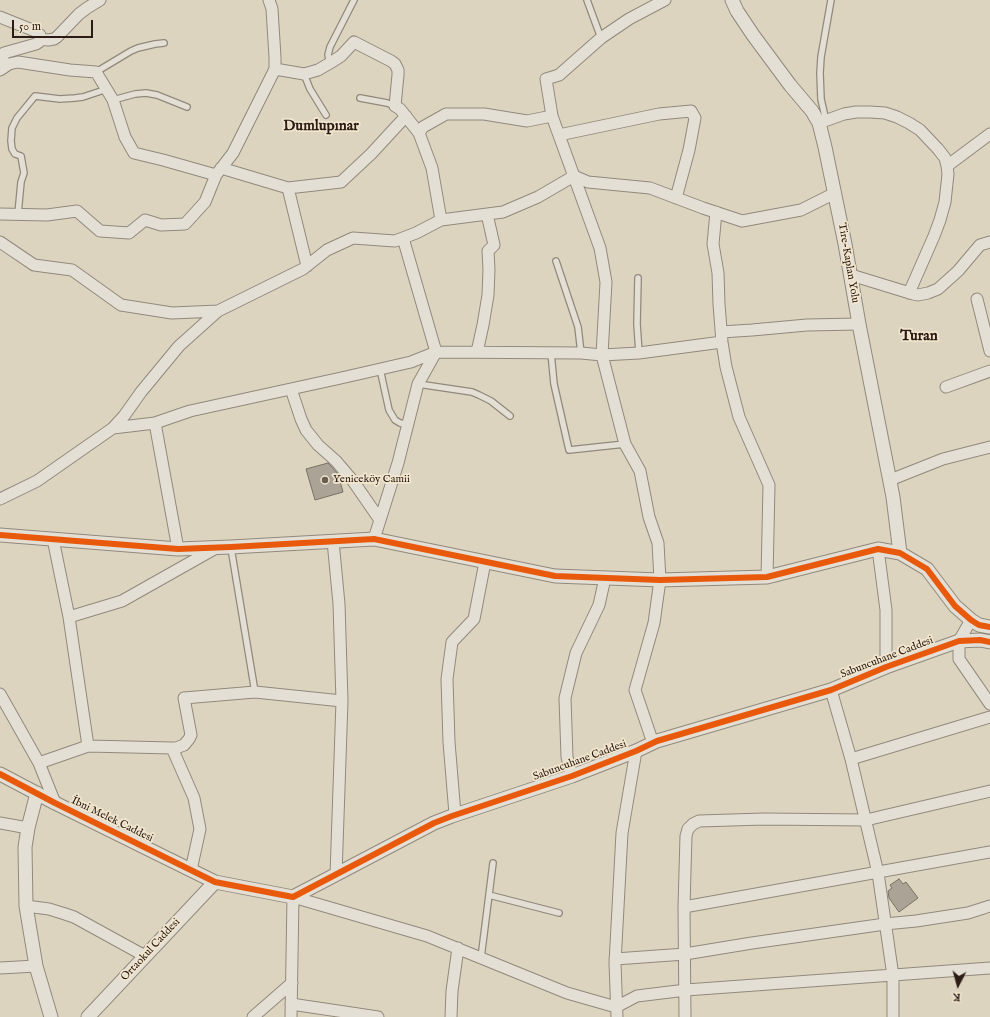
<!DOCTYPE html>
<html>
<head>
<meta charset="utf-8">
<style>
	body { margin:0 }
	#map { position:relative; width:990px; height:1017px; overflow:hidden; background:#ddd4bf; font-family:"IM FELL English",serif }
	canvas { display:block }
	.north { position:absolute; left:938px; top:965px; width:40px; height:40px; -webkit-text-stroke:3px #f1e6cd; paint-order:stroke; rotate:186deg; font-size:11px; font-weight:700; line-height:16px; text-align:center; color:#2c1c15 }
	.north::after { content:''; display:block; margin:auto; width:14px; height:18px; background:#2c1c15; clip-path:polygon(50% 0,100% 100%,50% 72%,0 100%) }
	.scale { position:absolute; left:12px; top:20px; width:81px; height:18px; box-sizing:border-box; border:2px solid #2c1c15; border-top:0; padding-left:5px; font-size:12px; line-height:14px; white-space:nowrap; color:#2c1c15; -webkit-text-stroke:3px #f1e6cd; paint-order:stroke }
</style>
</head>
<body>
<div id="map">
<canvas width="990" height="1017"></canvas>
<div class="north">K</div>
<div class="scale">50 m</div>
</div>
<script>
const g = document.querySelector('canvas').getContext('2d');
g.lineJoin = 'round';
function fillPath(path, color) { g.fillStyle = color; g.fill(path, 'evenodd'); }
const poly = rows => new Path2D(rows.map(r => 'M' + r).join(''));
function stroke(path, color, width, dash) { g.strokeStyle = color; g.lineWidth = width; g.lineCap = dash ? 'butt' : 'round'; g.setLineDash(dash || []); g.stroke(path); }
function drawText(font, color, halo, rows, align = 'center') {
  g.font = font + ' "IM FELL English",serif'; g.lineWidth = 3.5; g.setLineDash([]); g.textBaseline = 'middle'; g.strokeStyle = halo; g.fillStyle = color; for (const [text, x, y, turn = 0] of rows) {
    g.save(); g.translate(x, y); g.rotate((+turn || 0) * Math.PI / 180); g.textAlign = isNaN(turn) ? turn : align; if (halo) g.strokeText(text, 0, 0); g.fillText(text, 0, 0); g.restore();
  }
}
const building = poly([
	[328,463,338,474,343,492,315,500,306,469,328,463],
	[899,879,903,884,906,882,918,898,899,912,889,898,888,891,892,888,890,885,899,879]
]);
fillPath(building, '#aba496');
stroke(building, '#787065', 1);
const service = poly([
	[587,0,601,38],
	[330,63,328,55,330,47,354,0],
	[96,72,131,51,138,48,155,44,164,43],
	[304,74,310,89,326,115],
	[360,98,387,103,395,106],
	[113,100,135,94,146,93,157,95,187,107],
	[826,121,821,99,820,73,821,57,831,0],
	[18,214,21,182,24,173,21,156,15,154,12,149,11,141,12,128,17,118,35,96,60,99,75,98,83,97,107,89],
	[556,261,578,327,581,353],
	[638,278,637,324,639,353],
	[551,353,554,384,569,450,625,444],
	[380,369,389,410,395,420,400,423,408,425],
	[418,384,472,392,479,395,491,401,510,416],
	[231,548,255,692],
	[489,895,559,913],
	[481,958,493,863]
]);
const minor = poly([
	[269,0,272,9,275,57,275,69],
	[0,17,35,31,40,35,40,39,39,42,36,44,4,53,2,57,5,66],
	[40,39,48,40,54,39,57,37,79,14,87,8,100,0],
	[0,70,9,64,18,62,70,70,96,72,113,100,125,137,134,153,163,160,216,175],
	[819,123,844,114,856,112,870,112,885,113,897,117,909,123,920,130,938,149,945,158,947,166,948,174,945,202,940,220,934,236,909,293],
	[419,133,423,127,446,114,484,114,527,121,552,116],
	[559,135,659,114,691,111,695,118,689,150,676,198],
	[947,166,990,134],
	[221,168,288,188],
	[574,176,588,182,650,188,703,208,742,221,801,210,835,193],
	[716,212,713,244,718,273,719,304,722,342,726,367,739,417,769,485,767,577],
	[0,214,47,215,77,211,100,231,129,233,145,220,161,225,185,224,205,202,216,175,233,153,275,69,304,74,318,70,330,63,341,56,354,42,391,61,395,64,398,70,398,75,395,106,400,109,419,133,432,168,441,220],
	[0,242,34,265,72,270,121,305,172,313,218,311],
	[307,266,288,188,341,182,371,154,406,116],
	[851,275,913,294,918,295,928,293,938,289,958,271,980,245,990,242],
	[977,299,990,351],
	[721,332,752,330,807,325,859,324],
	[477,352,483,325,488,295,489,270,488,251,494,245,487,214],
	[946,387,990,371],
	[291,389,301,419,306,430,318,445,336,461,353,481,380,520],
	[155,423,178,549],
	[113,428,124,416,141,392,179,346,218,311,303,269,327,250,353,238,395,241,416,233,441,220,503,212,538,197,574,176],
	[890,480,943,459,990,447],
	[0,499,37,481,113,428,155,423,190,411,341,378,411,362,436,352,581,353,602,355,639,353,722,342],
	[53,539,69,617,88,746],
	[374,539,398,463,418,384,436,352,403,238],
	[333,541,339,604,342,701,336,875],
	[878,549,886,610,886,667],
	[69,617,122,601,216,548],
	[971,620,959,641,959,659,990,704],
	[831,690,851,759,878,873,893,976,893,1017],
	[0,694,39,763,55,803],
	[653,743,635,690,654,623,660,580,658,543,649,517,640,471,625,444,602,355,606,282,600,248,552,116,546,79,559,75,601,38,629,19,665,0],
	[172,748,176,748,184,745,189,739,191,735,184,698,255,692,342,701],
	[851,759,990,717],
	[39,763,88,746,172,748,194,798,200,829,191,870],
	[572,776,567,757,565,698,576,653,599,605,605,578],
	[455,814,449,742,447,679,452,642,474,619,485,562],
	[0,823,28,828],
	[26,906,49,909,62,913,74,917,145,956],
	[684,907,990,852],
	[615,959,685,954,752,943,885,924,916,921,968,913,990,906],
	[0,968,36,966],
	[291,1004,378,1017],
	[253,1017,292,983],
	[291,1017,293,897,427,936,567,993,616,1007,637,996,686,990,990,968],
	[451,1017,452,991,458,948],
	[617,1017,615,963,622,833,636,751],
	[685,1017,684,907,686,836,688,829,693,824,699,821,764,819,866,820,990,791]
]);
const tertiary = poly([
	[732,0,737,11,753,35,790,85,812,111,819,123,825,147,845,244,859,324,893,497,900,553],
	[0,535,178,549,231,547,374,539,555,576,660,580,767,577,878,549,900,553,927,569,955,606,971,620,979,625,990,627],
	[0,774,55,803,215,882,293,897,434,823,452,816,572,776,636,751,657,741,831,690,886,667,959,641,980,640,990,642],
	[37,793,28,828,25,847,26,906,36,966,51,1017],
	[88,1017,215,882]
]);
stroke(service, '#91897c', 8);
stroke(minor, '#91897c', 13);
stroke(tertiary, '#91897c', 15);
stroke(service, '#e4dfd5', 5.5);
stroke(minor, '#e4dfd5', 11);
stroke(tertiary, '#e4dfd5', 13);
stroke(poly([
	[0,535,178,549,231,547,374,539,555,576,660,580,767,577,878,549,900,553,927,569,955,606,971,620,979,625,990,627],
	[0,774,55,803,215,882,293,897,434,823,452,816,572,776,636,751,657,741,831,690,886,667,959,641,980,640,990,642]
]), '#e8590c', 6);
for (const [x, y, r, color] of [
	[325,480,4,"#6a5c50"]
]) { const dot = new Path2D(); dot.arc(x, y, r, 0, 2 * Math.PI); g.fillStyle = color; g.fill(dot); stroke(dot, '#f1e6cd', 1.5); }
drawText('11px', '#2c1c15', '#f1e6cd', [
	["Tire-Kaplan Yolu",848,263,80],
	["Sabuncuhane Caddesi",887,658,-21],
	["Sabuncuhane Caddesi",580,761,-20],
	["İbni Melek Caddesi",112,820,26],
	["Ortaokul Caddesi",151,950,-47]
]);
drawText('11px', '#2c1c15', '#f1e6cd', [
	["Yeniceköy Camii",333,480]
], 'left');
drawText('bold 15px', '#2c1c15', '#f1e6cd', [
	["Dumlupınar",321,127],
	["Turan",919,337]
]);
</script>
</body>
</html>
